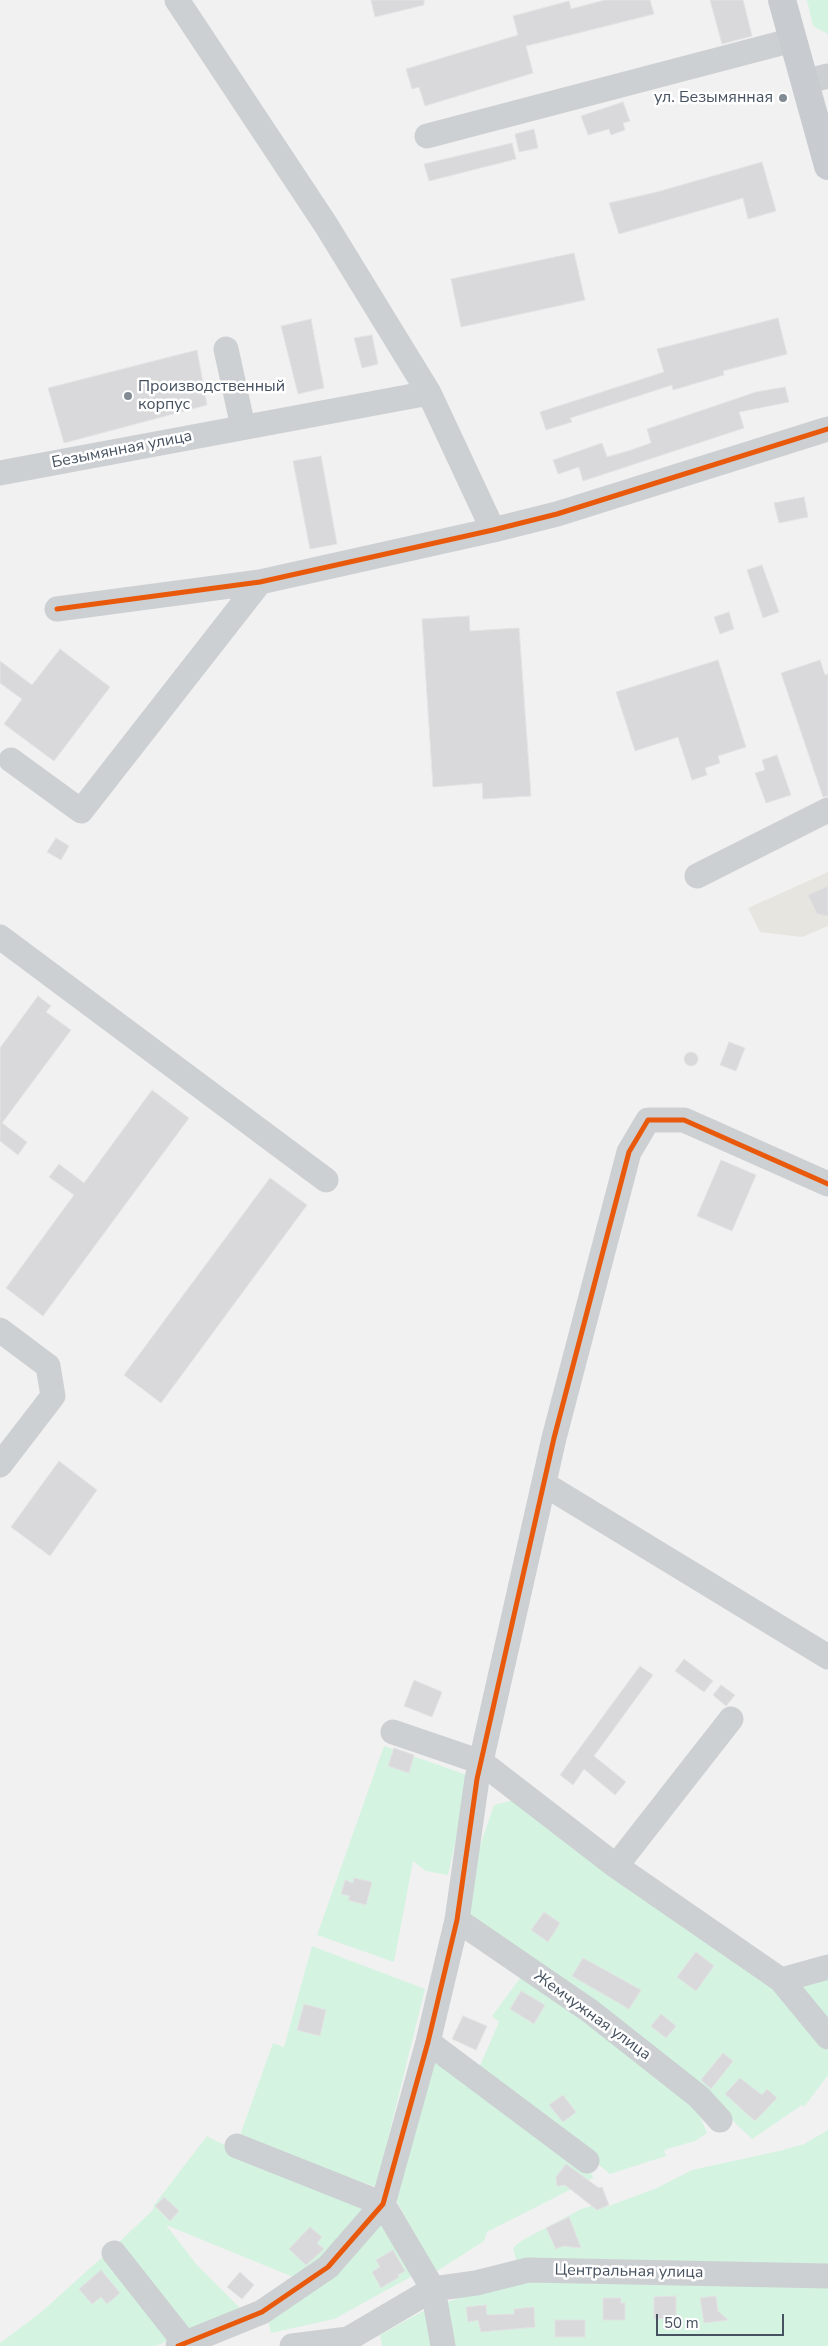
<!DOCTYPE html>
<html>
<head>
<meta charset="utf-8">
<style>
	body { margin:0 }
	#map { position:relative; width:828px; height:2346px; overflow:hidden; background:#f2f1f1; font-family:"Nunito Sans",sans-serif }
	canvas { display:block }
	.scale { position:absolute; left:656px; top:2314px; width:128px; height:22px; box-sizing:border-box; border:2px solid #465260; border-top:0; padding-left:6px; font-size:15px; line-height:18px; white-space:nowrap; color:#465260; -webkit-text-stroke:4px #fff; paint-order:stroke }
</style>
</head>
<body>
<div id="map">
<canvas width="828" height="2346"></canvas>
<div class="scale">50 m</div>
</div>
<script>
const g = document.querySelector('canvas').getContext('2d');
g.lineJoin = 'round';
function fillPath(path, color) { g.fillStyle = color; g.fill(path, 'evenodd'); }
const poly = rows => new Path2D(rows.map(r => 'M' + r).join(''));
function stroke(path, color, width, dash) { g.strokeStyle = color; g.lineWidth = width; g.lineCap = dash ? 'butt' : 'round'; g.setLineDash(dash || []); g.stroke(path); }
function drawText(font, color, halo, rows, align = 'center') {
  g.font = font + ' "Nunito Sans",sans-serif'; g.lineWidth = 5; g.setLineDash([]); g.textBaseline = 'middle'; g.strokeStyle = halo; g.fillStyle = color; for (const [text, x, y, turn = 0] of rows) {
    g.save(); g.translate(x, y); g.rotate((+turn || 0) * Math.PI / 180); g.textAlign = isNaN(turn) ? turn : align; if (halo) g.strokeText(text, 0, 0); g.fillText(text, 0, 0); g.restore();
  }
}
fillPath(poly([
	[828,872,828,926,802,937,760,932,748,908]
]), '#e7e5df');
fillPath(poly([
	[807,0,828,0,828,34,813,26],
	[384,1746,470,1776,448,1875,426,1871,413,1861,394,1962,317,1935],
	[513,1800,780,1991,828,2051,828,2075,804,2107,802,2105,752,2139,710,2099,467,1914,479,1849,494,1805],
	[312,1946,425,1989,376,2187,238,2141,273,2043,284,2047],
	[828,1971,828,2022,801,1989,805,1978],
	[524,1973,695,2105,707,2133,695,2141,667,2149,664,2151,666,2156,610,2174,560,2132,478,2070,499,2022,492,2016],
	[435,2056,570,2157,592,2174,593,2178,487,2232,484,2241,437,2271,429,2261,396,2200],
	[828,2130,828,2266,518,2266,513,2248,521,2241,581,2209,605,2202,606,2207,657,2188,692,2170,779,2151,804,2144],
	[207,2136,243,2155,365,2206,339,2243,298,2279,166,2225,197,2265,243,2311,186,2335,116,2245,153,2210,154,2205],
	[371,2225,384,2225,416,2274,334,2319,271,2333,267,2315],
	[108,2252,175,2338,155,2346,0,2346,0,2343,39,2314],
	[528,2275,828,2283,828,2346,450,2346,444,2303],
	[427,2309,434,2346,382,2346,380,2335]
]), '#d4f3e1');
const building = poly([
	[371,0,424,0,424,5,375,17,371,0],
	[605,0,650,0,654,14,526,46,533,73,425,106,419,87,412,89,406,69,518,35,513,16,569,1,571,9,605,0],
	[710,0,743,0,752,36,722,44,710,0],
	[623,102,630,121,623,123,625,130,611,135,609,129,588,135,581,116,623,102],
	[534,129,538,148,519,152,515,134,534,129],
	[512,143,516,159,429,181,424,164,512,143],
	[762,162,776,211,748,219,743,198,619,234,609,203,657,192,762,162],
	[574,253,585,300,461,327,451,279,574,253],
	[778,318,787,354,723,371,724,375,673,390,672,385,595,410,570,418,572,422,546,430,540,412,664,372,657,349,778,318],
	[311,319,324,388,298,394,281,326,311,319],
	[372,335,378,364,362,368,354,338,372,335],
	[197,350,207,405,64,443,48,388,197,350],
	[785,387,789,402,739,412,744,428,583,481,579,467,558,474,553,460,602,443,607,457,628,451,651,443,647,429,756,392,785,387],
	[321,456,337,544,310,549,293,461,321,456],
	[804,497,808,517,779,523,774,503,804,497],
	[762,565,779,612,763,618,747,570,762,565],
	[729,612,734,629,720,634,714,617,729,612],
	[469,616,470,631,519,628,531,796,483,799,482,783,433,787,422,619,469,616],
	[60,649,110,687,54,761,4,724,22,699,0,683,0,661,32,685,60,649],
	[718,660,746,747,718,756,720,763,705,768,707,775,692,780,678,737,635,751,616,692,718,660],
	[820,660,825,675,828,674,828,796,823,797,781,673,820,660],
	[777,755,791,795,766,803,755,773,765,770,762,760,777,755],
	[56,838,69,846,61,860,47,852,56,838],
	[828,886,828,916,817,914,808,895,828,886],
	[38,996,51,1006,46,1012,71,1030,2,1123,27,1142,18,1155,0,1141,0,1048,38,996],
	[729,1042,745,1048,736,1071,720,1065,729,1042],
	'684 1059a7 7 0 1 1 14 0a7 7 0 1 1-14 0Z',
	[152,1090,189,1118,43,1316,6,1288,74,1195,49,1177,59,1164,84,1183,152,1090],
	[721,1160,756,1175,732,1231,697,1216,721,1160],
	[270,1178,307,1205,161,1403,124,1375,270,1178],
	[59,1461,97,1490,50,1556,11,1527,59,1461],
	[684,1659,713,1681,704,1692,675,1671,684,1659],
	[640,1666,653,1675,594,1756,626,1782,615,1795,584,1769,573,1785,560,1775,640,1666],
	[414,1680,442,1692,432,1717,404,1706,414,1680],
	[721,1685,735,1695,726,1706,713,1695,721,1685],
	[394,1748,414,1755,409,1773,388,1766,394,1748],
	[354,1878,372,1882,366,1905,348,1900,350,1896,341,1894,345,1880,353,1883,354,1878],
	[544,1912,560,1923,548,1942,531,1930,544,1912],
	[696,1952,714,1966,696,1991,677,1977,696,1952],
	[583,1958,641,1990,629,2009,572,1976,583,1958],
	[521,1991,545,2005,534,2024,510,2009,521,1991],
	[304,2004,326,2010,320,2036,297,2030,304,2004],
	[661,2014,676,2026,666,2038,651,2026,661,2014],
	[463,2016,487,2026,476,2050,452,2039,463,2016],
	[723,2053,733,2061,711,2089,701,2080,723,2053],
	[740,2078,762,2095,767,2089,777,2098,755,2121,725,2094,740,2078],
	[563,2095,576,2112,563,2122,549,2105,563,2095],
	[566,2164,599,2188,602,2187,609,2205,597,2210,565,2185,557,2186,556,2177,566,2164],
	[164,2197,179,2211,170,2221,155,2206,164,2197],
	[569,2217,581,2248,563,2246,556,2249,546,2228,569,2217],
	[310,2227,322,2237,317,2243,324,2249,306,2265,289,2249,310,2227],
	[393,2250,405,2271,398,2275,399,2277,381,2288,372,2272,380,2267,376,2260,393,2250],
	[101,2270,120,2293,107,2304,101,2297,92,2304,79,2289,101,2270],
	[240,2272,254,2285,242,2299,227,2287,240,2272],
	[676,2296,676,2318,654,2319,654,2297,676,2296],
	[716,2296,718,2311,728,2320,704,2323,700,2298,716,2296],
	[603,2298,621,2298,621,2303,625,2303,625,2320,603,2320,603,2298],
	[486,2305,487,2315,514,2314,514,2309,534,2307,535,2327,481,2332,478,2320,468,2322,466,2307,486,2305],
	[555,2320,585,2320,585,2337,555,2337,555,2320]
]);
fillPath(building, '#d9d9db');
stroke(building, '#e3e3e4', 1);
stroke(poly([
	[177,0,326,225,429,393,493,530],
	[804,82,828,76],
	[427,136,793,40],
	[226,349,243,427],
	[0,473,429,393],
	[57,609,260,582,493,530,557,514,828,429],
	[11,760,81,811,260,582],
	[697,876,828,810],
	[0,937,326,1180],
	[0,1330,48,1366,53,1396,0,1465],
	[544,1484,828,1657],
	[393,1732,481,1762,616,1866,781,1980,828,2037],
	[616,1866,731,1719],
	[457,1920,590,2011,699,2097,720,2120],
	[781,1980,828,1967],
	[428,2042,587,2161],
	[237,2146,383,2204,433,2289,443,2346],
	[114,2253,185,2343],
	[178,2346,262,2312,328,2267,383,2204,428,2042,457,1920,477,1779,554,1438,629,1152,648,1120,684,1120,828,1184],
	[292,2346,348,2339,433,2289,476,2283,528,2270,828,2276]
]), '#cdd0d2', 25);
stroke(poly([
	[782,0,828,166]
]), '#c8ccd0', 28);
stroke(poly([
	[57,609,260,582,493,530,557,514,828,429],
	[178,2346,262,2312,328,2267,383,2204,428,2042,457,1920,477,1779,554,1438,629,1152,648,1120,684,1120,828,1184]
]), '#e8590c', 5);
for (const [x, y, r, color] of [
	[783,98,5,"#828a93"],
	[128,396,5,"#828a93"]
]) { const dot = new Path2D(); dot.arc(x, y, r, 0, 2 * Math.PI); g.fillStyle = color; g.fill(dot); stroke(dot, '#fff', 2); }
drawText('16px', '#465260', '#fff', [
	["ул. Безымянная",773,98],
	["Производственный",138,387,"left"],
	["корпус",138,405,"left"]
], 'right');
drawText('16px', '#465260', '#fff', [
	["Безымянная улица",122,450,-11],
	["Жемчужная улица",592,2016,36],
	["Центральная улица",629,2272,1]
]);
</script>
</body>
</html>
